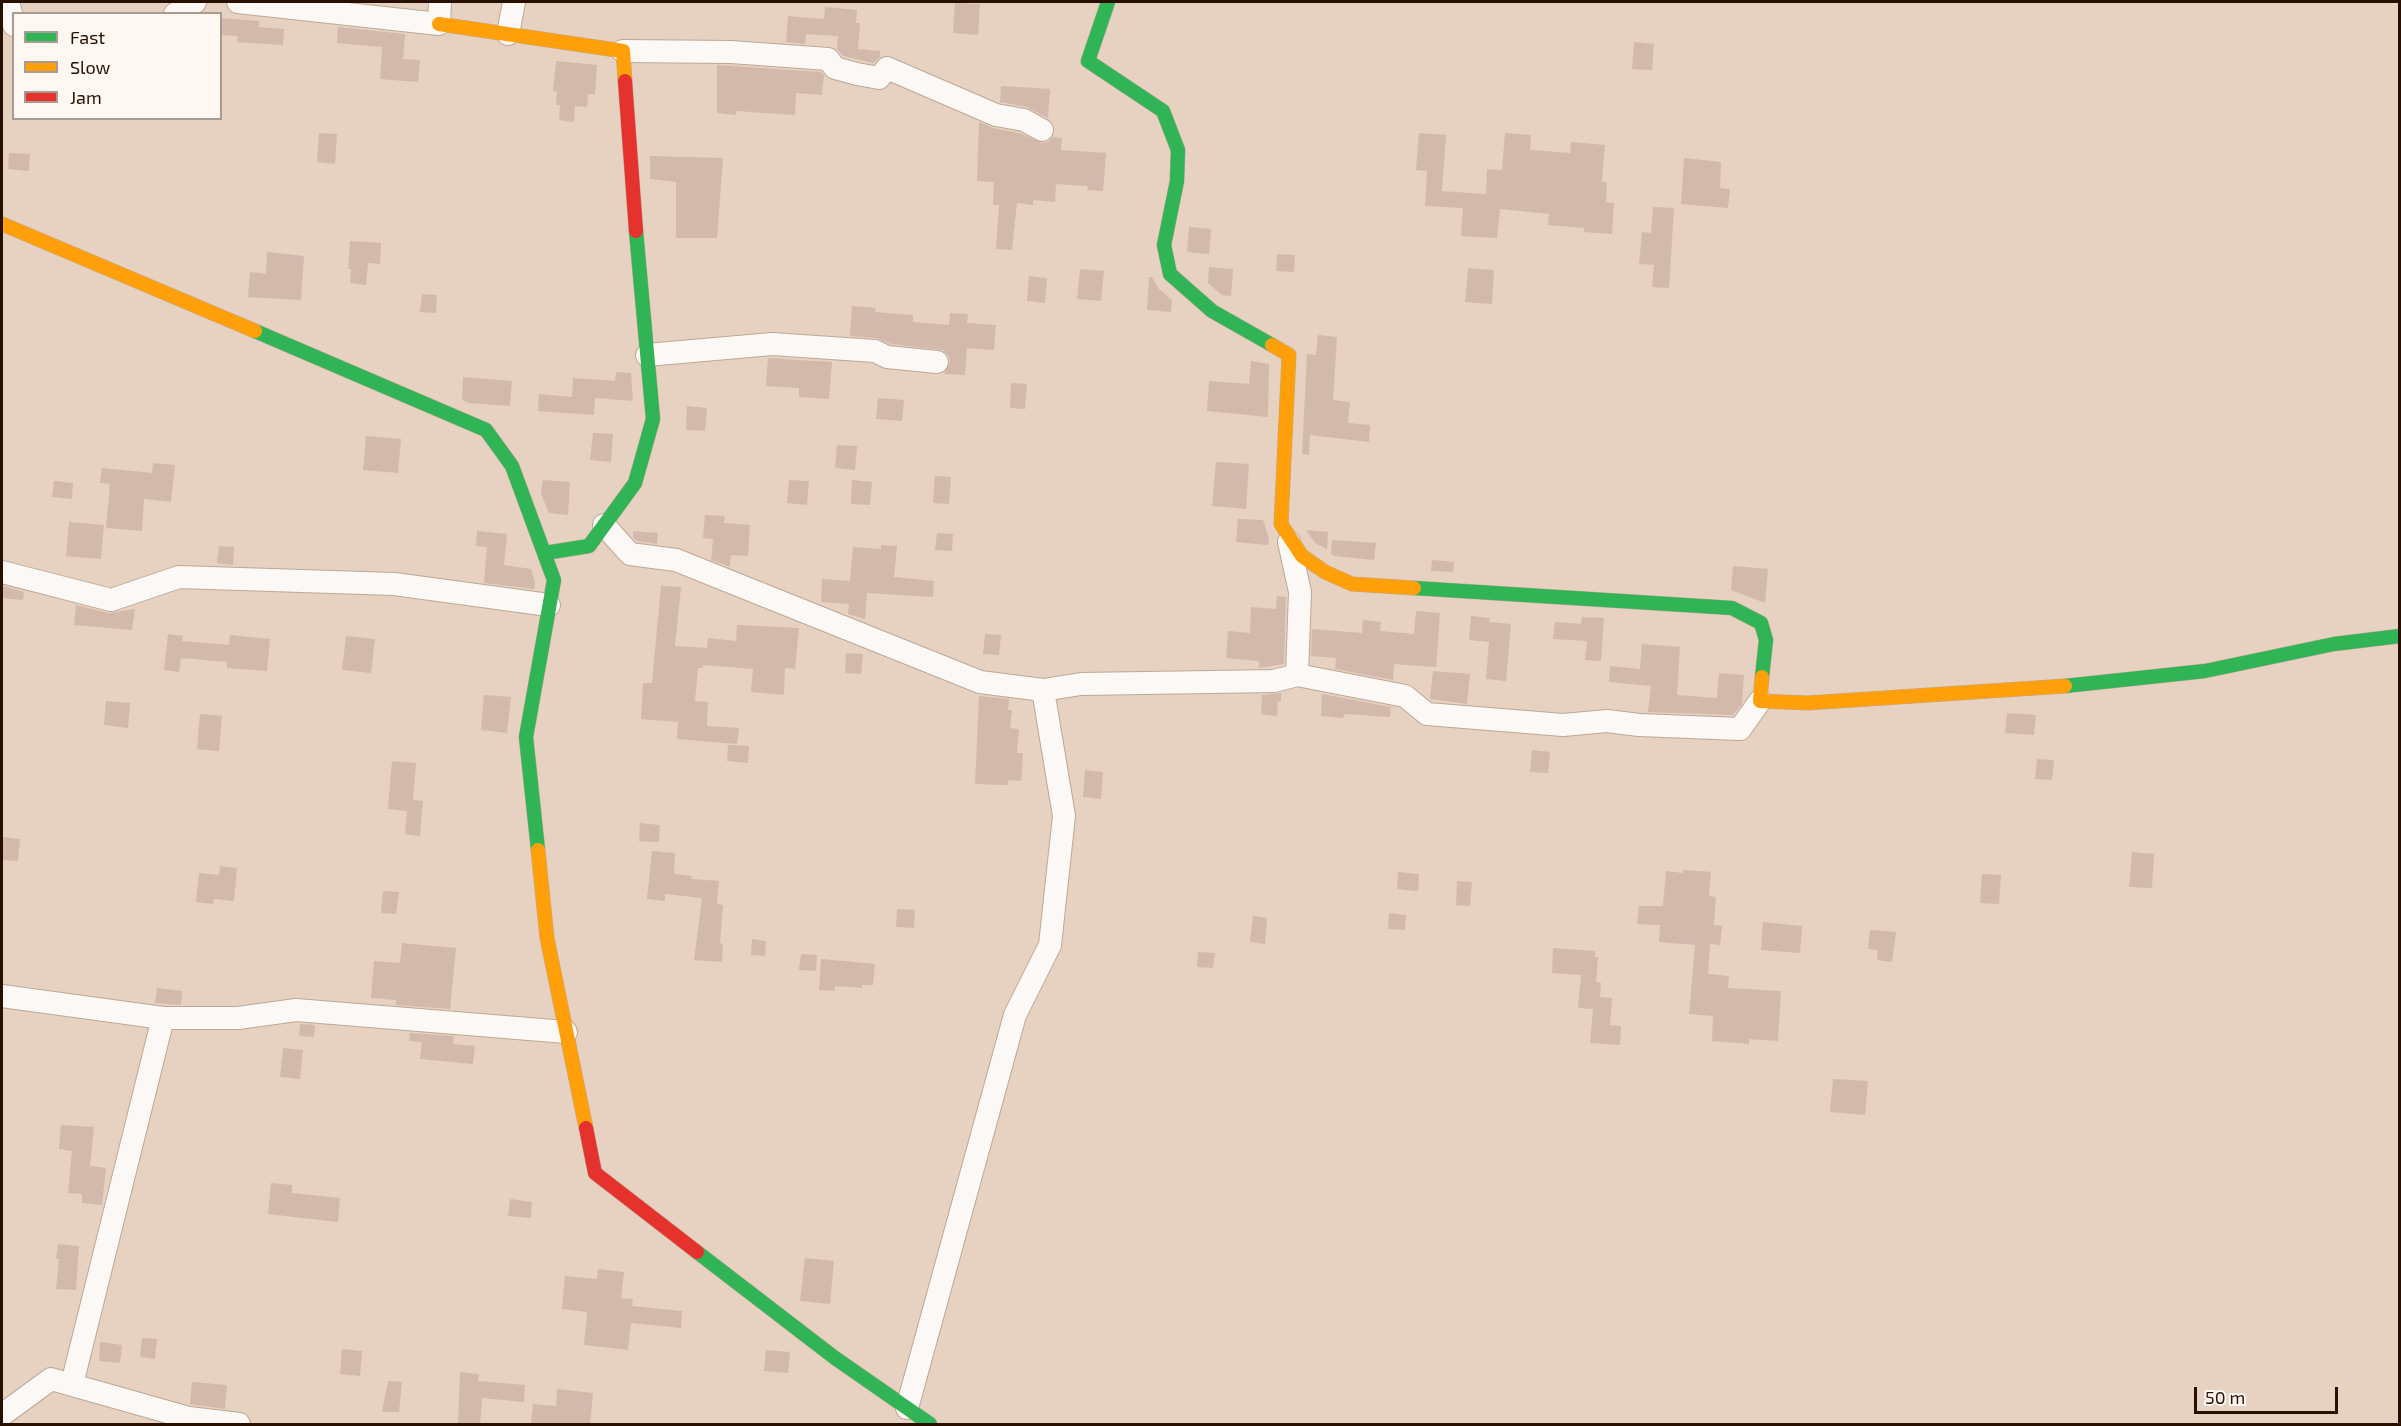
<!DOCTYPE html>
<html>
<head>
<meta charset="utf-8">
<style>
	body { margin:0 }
	#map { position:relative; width:2401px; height:1426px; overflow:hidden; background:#e7d1c0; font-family:"Exo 2",sans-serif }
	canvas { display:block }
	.frame { position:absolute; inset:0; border:3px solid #271000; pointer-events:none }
	.legend { position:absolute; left:12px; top:12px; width:210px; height:108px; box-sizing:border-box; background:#fef7f2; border:2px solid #a89b91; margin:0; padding:8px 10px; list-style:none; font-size:18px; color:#271000 }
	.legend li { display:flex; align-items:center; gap:12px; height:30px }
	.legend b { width:30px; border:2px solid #a89b91 }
	.scale { position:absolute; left:2194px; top:1387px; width:144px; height:27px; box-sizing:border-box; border:3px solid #271000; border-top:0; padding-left:8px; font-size:18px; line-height:21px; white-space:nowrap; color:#271000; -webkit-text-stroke:4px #fef7f2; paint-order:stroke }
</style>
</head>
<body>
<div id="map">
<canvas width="2401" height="1426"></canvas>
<div class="frame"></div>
<ul class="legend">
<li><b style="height:8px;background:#30b455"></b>Fast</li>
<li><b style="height:8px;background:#ff9f0a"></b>Slow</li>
<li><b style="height:8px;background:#e5322d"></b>Jam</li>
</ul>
<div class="scale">50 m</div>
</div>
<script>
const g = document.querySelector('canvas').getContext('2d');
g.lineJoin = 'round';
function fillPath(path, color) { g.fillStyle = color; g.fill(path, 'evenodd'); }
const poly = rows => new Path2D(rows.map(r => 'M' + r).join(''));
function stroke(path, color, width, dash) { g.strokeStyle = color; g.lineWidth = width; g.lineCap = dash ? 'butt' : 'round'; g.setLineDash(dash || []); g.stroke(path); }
fillPath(poly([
	[955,3,980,4,978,35,953,33],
	[825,7,857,10,856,23,860,23,858,49,880,51,880,57,873,63,843,56,837,49,838,36,806,34,805,44,786,42,788,16,824,19],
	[220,18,259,21,259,27,284,29,283,45,237,42,238,36,220,35],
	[338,27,405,34,403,59,420,60,418,82,380,79,382,47,337,43],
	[1634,42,1654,44,1652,70,1632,69],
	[556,61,597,65,595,94,588,94,587,107,575,106,574,122,559,120,560,105,556,105,557,92,553,91],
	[717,65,821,72,824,75,822,95,796,93,795,115,736,111,736,115,717,113],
	[1001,86,1050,89,1048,118,1027,107,1000,102],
	[979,122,993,128,1019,133,1042,143,1048,142,1053,137,1062,138,1061,150,1106,153,1103,191,1087,190,1088,186,1056,184,1055,202,1033,200,1033,205,1017,203,1012,250,996,249,999,205,993,205,994,182,977,181],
	[319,133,337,134,335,164,317,162],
	[1419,133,1446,135,1442,191,1486,194,1487,169,1502,170,1505,133,1531,135,1530,150,1570,153,1571,142,1605,145,1602,182,1607,182,1606,202,1614,203,1612,234,1584,232,1584,228,1548,225,1549,214,1500,209,1497,238,1461,236,1463,208,1425,206,1427,171,1416,170],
	[9,153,30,154,29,171,8,169],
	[650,156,723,158,717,238,676,238,676,182,650,179],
	[1684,158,1721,162,1720,188,1730,189,1728,208,1681,204],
	[1653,207,1674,208,1669,288,1652,287,1654,265,1639,264,1642,232,1651,233],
	[1189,227,1211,229,1209,254,1187,252],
	[350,241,381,243,380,264,368,263,366,285,350,283,351,269,348,269],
	[267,252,304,256,301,300,248,297,250,272,266,274],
	[1277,254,1295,255,1294,272,1276,271],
	[1209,267,1233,269,1231,296,1222,295,1208,283],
	[1468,268,1494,270,1492,304,1465,302],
	[1080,269,1104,271,1101,301,1077,299],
	[1029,276,1047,278,1045,303,1027,301],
	[1149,277,1152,277,1158,288,1172,300,1171,312,1147,310],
	[422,294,437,295,436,313,420,312],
	[852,306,876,308,875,312,913,315,913,322,949,325,950,313,968,314,967,323,996,325,994,350,967,348,965,375,944,374,950,363,949,356,943,350,891,344,876,338,850,336],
	[1318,335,1337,337,1333,400,1350,402,1348,423,1370,425,1369,442,1310,435,1309,455,1302,454,1307,354,1316,355],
	[768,358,832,362,829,399,799,397,799,388,766,386],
	[1251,361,1269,364,1268,417,1207,411,1209,381,1249,384],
	[616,372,631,373,633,401,595,398,594,415,538,411,539,394,572,397,573,378,615,381],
	[463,377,512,381,510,406,469,403,462,400],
	[1011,383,1027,384,1025,409,1010,408],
	[878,398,904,400,902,421,876,419],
	[687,406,707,408,705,431,686,430],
	[593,433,613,434,611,462,590,460],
	[366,436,401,439,398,473,363,470],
	[837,445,857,446,855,470,835,468],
	[1216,462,1249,464,1246,509,1212,506],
	[153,463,175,465,171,502,144,499,142,531,106,528,110,484,100,483,102,468,152,473],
	[935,476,951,477,949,504,933,503],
	[543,480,570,482,568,515,549,513,541,494],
	[789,480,809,481,807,505,787,503],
	[852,480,872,482,870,505,851,504],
	[54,481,73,483,72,499,52,497],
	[705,515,725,516,724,523,750,525,748,556,731,555,730,567,711,560,713,539,703,538],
	[1238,519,1263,520,1269,538,1268,545,1236,542],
	[69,522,104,525,101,559,66,556],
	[1306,530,1328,532,1327,549,1315,543],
	[477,531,507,534,504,565,531,569,535,582,534,589,484,583,487,547,476,546],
	[633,531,658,533,657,544,637,541,633,537],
	[937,533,953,534,952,551,935,550],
	[1332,540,1376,543,1374,560,1334,556,1331,554],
	[881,545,897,546,894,577,934,581,933,597,867,593,865,619,848,614,849,604,821,602,822,579,850,581,853,547,881,549],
	[219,546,234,547,233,565,217,563],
	[1432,560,1454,562,1453,572,1431,571],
	[1733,566,1768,569,1765,603,1731,590],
	[3,586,24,592,23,600,2,598],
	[661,586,681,587,675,646,707,648,708,638,736,641,737,625,799,628,795,669,785,668,784,695,751,692,753,669,703,665,703,668,698,668,695,701,708,702,707,726,739,728,737,744,677,739,678,722,641,719,643,683,652,683],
	[1277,596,1286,597,1284,664,1259,668,1259,661,1226,658,1228,631,1250,633,1251,607,1276,609],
	[76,605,108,613,135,609,132,630,74,625],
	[1416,611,1440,613,1436,667,1394,664,1393,680,1335,669,1336,658,1311,656,1312,629,1362,633,1363,620,1381,622,1380,631,1414,634],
	[1471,616,1490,618,1489,622,1511,624,1506,681,1486,679,1489,642,1469,640],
	[1582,617,1604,618,1601,661,1585,660,1587,641,1553,639,1555,622,1581,624],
	[168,634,183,636,182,641,229,645,230,635,270,639,267,671,227,668,227,662,181,658,179,672,164,670],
	[985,634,1001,635,999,655,983,654],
	[346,636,375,639,371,673,342,670],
	[1642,644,1680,647,1677,695,1717,698,1719,673,1744,675,1742,704,1733,715,1648,712,1651,686,1609,682,1610,666,1640,669],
	[846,653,863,654,861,674,845,673],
	[1433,671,1470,674,1467,704,1430,699],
	[1281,693,1281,702,1278,701,1277,716,1261,714,1262,695],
	[1322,694,1391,707,1390,717,1344,714,1343,718,1321,716],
	[484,695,511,697,507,733,481,730],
	[979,696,1009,699,1008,710,1012,710,1010,728,1019,729,1017,753,1023,753,1021,781,1008,780,1008,785,975,784],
	[106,701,130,703,128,728,104,725],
	[2007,713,2036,715,2034,735,2005,733],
	[200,714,222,716,219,751,197,749],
	[728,745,749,746,748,763,727,761],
	[1532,750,1550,752,1548,773,1530,772],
	[2037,759,2054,760,2052,780,2035,779],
	[392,761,416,763,413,800,423,801,420,836,405,834,407,811,388,809],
	[1085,770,1103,772,1101,799,1083,797],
	[640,823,660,825,659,842,639,841],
	[2,837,20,839,18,861,2,860],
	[652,851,675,853,674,874,692,876,691,879,719,881,717,904,723,905,720,943,723,944,722,962,694,960,702,898,665,894,665,901,647,899],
	[2132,852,2154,854,2152,888,2129,887],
	[220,866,237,868,234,901,214,899,213,904,196,902,199,873,219,875],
	[1683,870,1711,872,1709,896,1716,897,1714,925,1722,926,1720,945,1710,944,1708,974,1729,976,1728,988,1781,991,1778,1041,1749,1039,1749,1044,1712,1041,1713,1016,1689,1014,1695,945,1659,942,1660,925,1637,924,1639,906,1663,906,1666,871,1683,873],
	[1398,872,1419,874,1418,891,1397,889],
	[1982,874,2001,875,1999,904,1980,903],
	[1457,881,1472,882,1470,906,1456,905],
	[383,891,399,892,396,914,381,913],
	[897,909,915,910,914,928,896,927],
	[1389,913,1406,915,1405,930,1388,929],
	[1253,916,1267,918,1265,944,1250,942],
	[1763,922,1802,926,1800,953,1761,950],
	[1870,930,1896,932,1892,962,1877,960,1878,950,1868,949],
	[752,939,766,941,765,956,751,955],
	[402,943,456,948,450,1009,396,1005,396,1000,371,998,374,961,400,963],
	[1553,948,1595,951,1595,957,1598,957,1596,982,1601,983,1600,997,1612,998,1610,1025,1621,1026,1620,1045,1590,1043,1593,1009,1578,1008,1581,975,1552,973],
	[1198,952,1215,953,1213,968,1197,967],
	[801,954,817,955,816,971,799,970],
	[821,959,875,964,873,985,862,985,862,988,835,986,835,991,819,990],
	[157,988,182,991,181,1005,155,1003],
	[300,1024,315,1025,314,1037,299,1036],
	[410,1033,454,1036,453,1044,475,1046,473,1064,420,1059,422,1042,409,1041],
	[283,1048,303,1050,300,1079,280,1077],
	[1833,1079,1868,1081,1865,1115,1830,1112],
	[61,1125,94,1127,90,1166,106,1168,102,1205,82,1203,82,1194,68,1193,72,1151,59,1149],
	[271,1183,292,1185,292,1193,340,1198,338,1222,268,1214],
	[510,1199,532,1202,531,1218,508,1216],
	[58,1244,79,1246,76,1290,56,1289,59,1259,56,1259],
	[805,1258,834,1261,830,1304,800,1301],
	[598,1269,624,1272,621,1298,633,1299,632,1306,682,1311,681,1328,631,1323,628,1350,584,1345,587,1312,562,1309,565,1276,597,1279],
	[142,1338,157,1339,155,1359,140,1357],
	[100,1342,122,1345,120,1363,99,1361],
	[342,1349,362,1351,360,1376,340,1374],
	[766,1350,790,1352,788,1373,764,1371],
	[460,1372,479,1374,478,1381,525,1385,524,1402,482,1398,480,1425,458,1425],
	[388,1381,402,1382,399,1412,382,1412],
	[192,1382,227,1385,225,1409,190,1404],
	[557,1389,593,1393,590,1425,531,1423,533,1404,556,1406]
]), '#d2b9ac');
const street = poly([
	[8,2,14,25],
	[238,2,439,24,440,2],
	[175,14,195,2],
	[508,34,514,2],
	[623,51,731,52,828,59,835,68,857,74,879,78,887,68,996,115,1024,120,1042,130],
	[647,355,772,344,875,351,887,357,937,362],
	[604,525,630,554,676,560,980,682,1043,690,1081,684,1274,681,1297,675,1405,696,1427,714,1563,725,1607,721,1639,725,1740,729,1760,701],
	[1289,542,1300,592,1297,675],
	[2,572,111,600,179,577,394,584,549,605],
	[2,996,163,1018,238,1018,296,1010,566,1032],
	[72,1384,163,1018],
	[907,1408,1015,1015,1050,945,1064,816,1043,690],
	[2,1415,51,1379,189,1418,239,1424]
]);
const fast = poly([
	[1108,2,1088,61,1163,111,1178,150,1177,181,1164,245,1170,274,1212,311,1272,345],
	[255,331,486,430,512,466,554,580,526,737,538,850],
	[545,553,589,546,635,483,653,419,636,231],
	[1414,588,1732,608,1761,623,1766,640,1762,677],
	[2065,686,2205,671,2334,644,2400,636],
	[697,1252,835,1358,930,1424]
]);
const slow = poly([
	[439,24,623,51,625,81],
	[2,224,255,331],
	[1272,345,1289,355,1281,524,1302,556,1325,572,1352,584,1414,588],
	[1762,677,1760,701,1808,703,2065,686],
	[538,850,547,938,586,1128]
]);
const jam = poly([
	[625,81,636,231],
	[586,1128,595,1173,697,1252]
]);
stroke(street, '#bda896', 24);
stroke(fast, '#bda896', 15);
stroke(slow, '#bda896', 15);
stroke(jam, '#bda896', 15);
stroke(street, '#fbf8f6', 22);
stroke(fast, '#30b455', 14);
stroke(slow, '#ff9f0a', 14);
stroke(jam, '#e5322d', 14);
</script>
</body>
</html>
